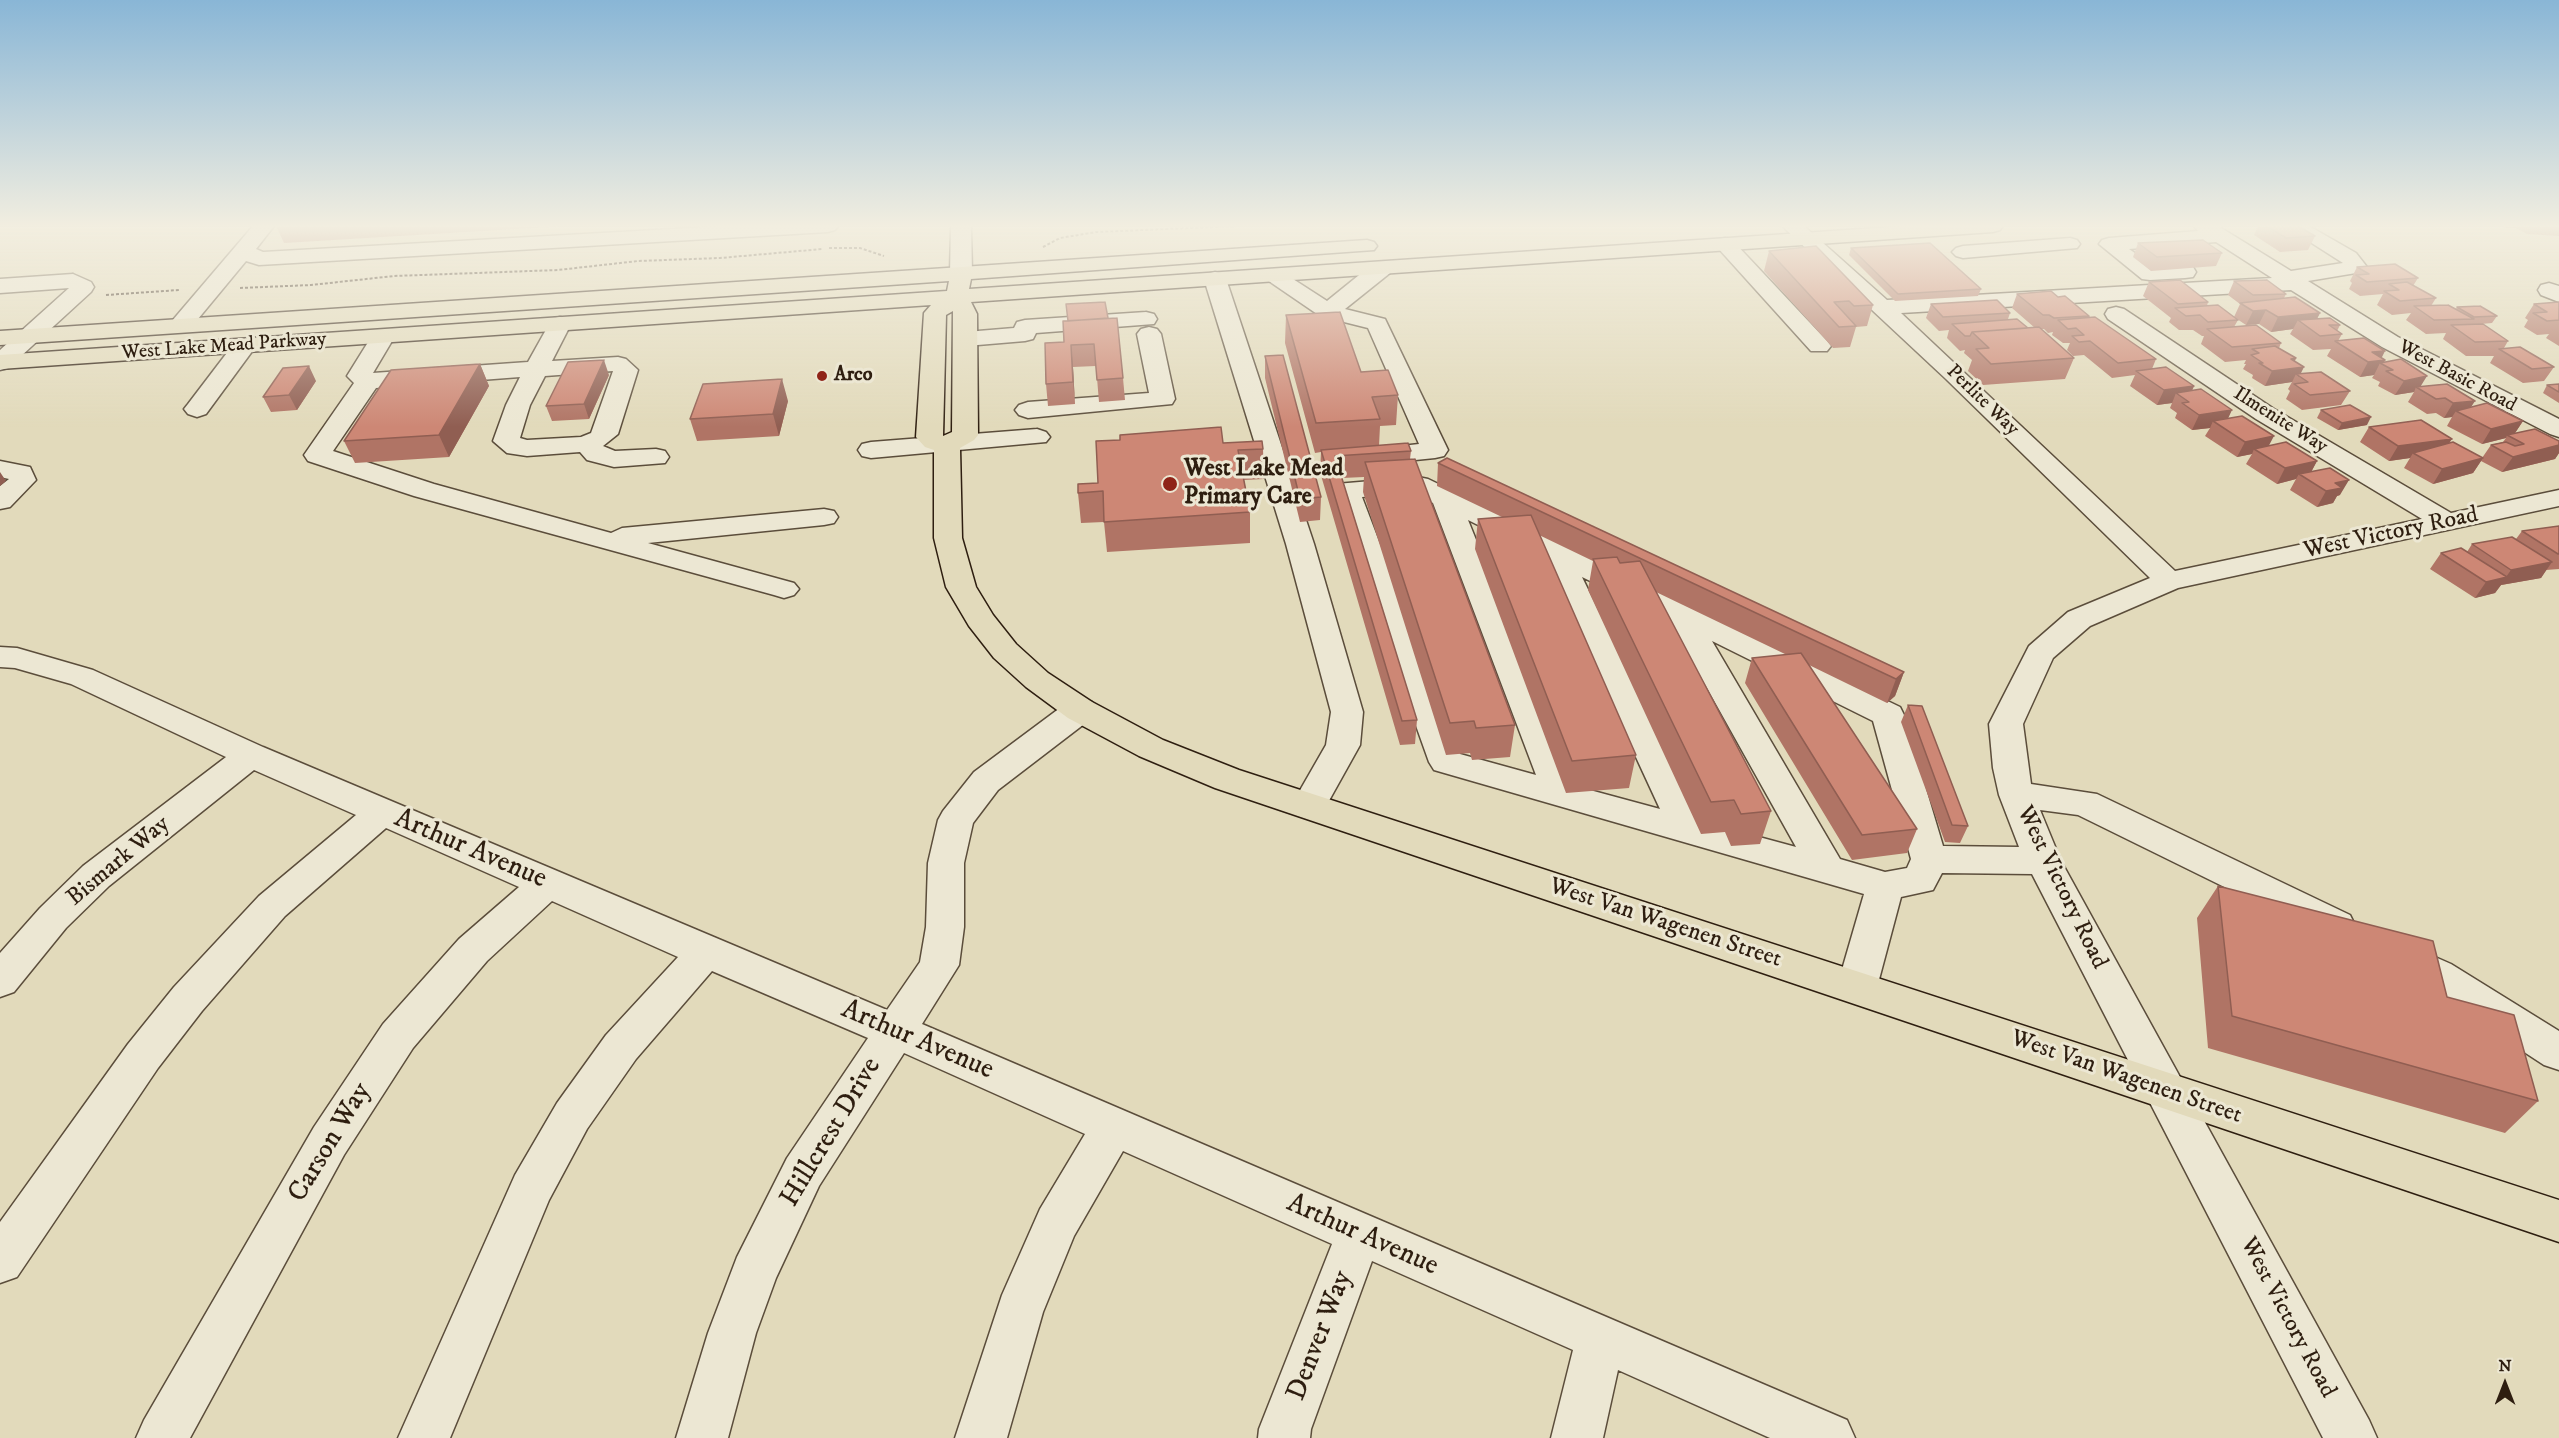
<!DOCTYPE html>
<html>
<head>
<meta charset="utf-8">
<style>
	body { margin:0 }
	#map { position:relative; width:2559px; height:1438px; overflow:hidden; background:#e2dabb; font-family:"IM FELL DW Pica",serif }
	canvas { display:block }
	.north { position:absolute; left:2475px; top:1354px; width:60px; height:60px; -webkit-text-stroke:4px #ece7d3; paint-order:stroke; rotate:0deg; font-size:16px; font-weight:700; line-height:24px; text-align:center; color:#2e1e10 }
	.north::after { content:''; display:block; margin:auto; width:21px; height:27px; background:#2e1e10; clip-path:polygon(50% 0,100% 100%,50% 72%,0 100%) }
</style>
</head>
<body>
<div id="map">
<canvas width="2559" height="1438"></canvas>
<div class="north">N</div>
</div>
<script>
const g = document.querySelector('canvas').getContext('2d');
g.lineJoin = 'round';
const poly = rows => new Path2D(rows.map(r => 'M' + r).join(''));
function stroke(path, color, width, dash) { g.strokeStyle = color; g.lineWidth = width; g.lineCap = dash ? 'butt' : 'round'; g.setLineDash(dash || []); g.stroke(path); }
function fillPath(path, color) { g.fillStyle = color; g.fill(path, 'evenodd'); }
function drawText(font, color, halo, rows, align = 'center') {
  g.font = font + ' "IM FELL DW Pica",serif'; g.lineWidth = 6; g.setLineDash([]); g.textBaseline = 'middle'; g.strokeStyle = halo; g.fillStyle = color; for (const [text, x, y, turn = 0] of rows) {
    g.save(); g.translate(x, y); g.rotate((+turn || 0) * Math.PI / 180); g.textAlign = isNaN(turn) ? turn : align; if (halo) g.strokeText(text, 0, 0); g.fillText(text, 0, 0); g.restore();
  }
}
const minor = poly([
	[253,226,274,226,256,249,263,252,726,226,838,226,835,230,828,232,259,265,246,261,188,331,172,331,169,326,172,321,253,226],
	[951,226,971,226,972,273,969,278,961,279,953,278,950,273,951,226],
	[1782,226,1804,226,1887,300,2272,278,2216,242,2129,249,2155,267,2185,266,2193,267,2196,272,2193,277,2185,278,2150,280,2142,279,2099,244,2102,240,2109,238,2198,231,2194,226,2218,226,2291,271,2343,263,2285,226,2309,226,2356,253,2367,267,2364,272,2356,273,2308,281,2398,337,2559,419,2559,437,2550,434,2382,347,2291,290,1901,313,2175,571,2422,519,2256,419,2108,319,2105,314,2108,309,2116,307,2124,309,2274,409,2451,513,2559,490,2559,506,2178,588,2090,626,2053,658,2023,724,2031,784,2097,794,2350,915,2355,925,2350,935,2336,940,2322,935,2078,815,2040,810,2061,861,2369,1420,2377,1438,2323,1438,2032,874,1942,873,1933,890,1901,897,1877,987,1871,998,1857,1003,1843,998,1837,987,1864,894,1434,770,1429,762,1332,490,1336,484,1418,477,1428,479,1900,707,1904,715,1943,846,2019,847,1999,795,1993,768,1989,724,2029,646,2068,612,2150,578,1946,379,1782,226],
	[1414,493,1433,503,1536,775,1460,754,1362,497,1414,493],
	[1468,520,1544,558,1660,809,1575,786,1468,520],
	[1582,577,1669,620,1796,847,1700,821,1582,577],
	[1712,641,1873,721,1911,859,1907,868,1885,872,1840,859,1712,641],
	[1725,238,1732,240,1827,341,1831,346,1827,351,1811,351,1718,248,1715,244,1718,240,1725,238],
	[2070,238,2077,240,2080,244,2077,248,1963,258,1956,256,1952,252,1956,248,1963,246,2070,238],
	[1382,262,1390,263,1393,268,1390,273,1345,309,1385,319,1448,450,1444,456,1435,458,1366,465,1357,463,1353,457,1357,451,1419,444,1368,328,1320,316,1260,275,1263,270,1279,270,1327,301,1374,263,1382,262],
	[1215,272,1223,274,1226,279,1314,544,1363,712,1360,745,1321,815,1309,819,1297,815,1291,806,1326,745,1331,712,1286,544,1204,279,1207,274,1215,272],
	[73,274,91,282,94,287,91,292,8,368,0,370,0,350,69,288,0,293,0,279,73,274],
	[2549,283,2559,286,2559,302,2541,295,2538,290,2541,285,2549,283],
	[1146,312,1154,314,1157,319,1154,324,1036,333,1033,339,1025,341,966,346,958,344,954,339,958,334,966,332,1014,328,1017,322,1025,320,1146,312],
	[560,317,568,319,571,324,552,361,618,357,626,359,638,370,618,434,603,446,615,451,656,449,665,451,669,457,665,463,614,467,587,460,580,452,527,456,507,453,493,441,506,405,520,377,376,388,333,451,434,484,611,533,622,528,824,509,834,511,838,517,834,523,824,525,648,543,794,583,799,589,794,595,784,598,774,595,414,496,308,461,304,455,354,383,347,376,375,331,391,331,395,336,373,373,528,362,552,319,560,317],
	[613,371,591,433,581,437,527,440,520,438,530,405,545,376,613,371],
	[1149,327,1157,329,1161,334,1175,399,1172,404,1028,418,1019,415,1015,410,1019,405,1028,402,1149,393,1137,334,1141,329,1149,327],
	[244,339,252,341,256,346,206,414,197,417,188,414,184,409,188,404,236,341,244,339],
	[1037,429,1046,432,1050,437,1046,442,871,458,862,456,858,450,862,444,871,442,1037,429],
	[0,461,30,467,36,480,10,507,0,509,0,486,9,479,0,477,0,461],
	[0,647,17,648,93,670,263,747,887,1010,920,962,926,927,928,863,938,820,943,811,974,772,1068,702,1080,699,1092,702,1096,710,1092,718,998,790,973,823,964,863,964,927,959,965,922,1024,1847,1420,1855,1438,1770,1438,1618,1370,1603,1438,1551,1438,1573,1350,1372,1261,1311,1429,1310,1438,1258,1438,1259,1429,1332,1244,1123,1151,1074,1236,1043,1312,1007,1438,955,1438,1002,1295,1040,1209,1085,1134,904,1053,819,1186,776,1278,756,1333,728,1438,676,1438,708,1333,737,1257,787,1158,868,1038,712,971,636,1059,587,1129,549,1200,450,1438,398,1438,515,1175,557,1103,606,1035,678,957,552,901,487,961,413,1048,344,1155,190,1438,136,1438,144,1420,314,1127,383,1024,459,939,519,887,386,828,285,916,202,1011,158,1068,17,1277,0,1283,0,1222,128,1044,174,987,259,896,356,815,254,770,109,886,66,928,14,992,0,997,0,953,40,908,83,866,226,757,71,684,15,668,0,667,0,647],
	[2401,942,2451,964,2559,1031,2559,1070,2544,1065,2423,986,2387,968,2381,957,2387,946,2401,942]
]);
const major = poly([
	[1906,226,2003,226,2000,230,1993,232,971,302,977,314,978,435,974,440,960,448,962,538,976,587,993,615,1016,644,1048,673,1092,702,1163,740,1239,770,2559,1200,2559,1242,1215,788,1139,756,1068,718,1026,687,994,658,969,626,946,587,934,538,934,450,925,447,916,437,924,313,931,305,0,369,0,355,947,291,949,281,0,345,0,331,1367,240,1374,242,1377,246,1374,250,971,279,969,289,1906,226],
	[953,311,952,432,943,436,946,315,953,311]
]);
stroke(minor, '#5b4d3b', 3);
stroke(major, '#2e1e10', 3);
stroke(poly([
	[1043,247,1060,238,1096,232,1237,226],
	[829,248,860,248,884,256],
	[240,288,311,285,394,276,558,270,638,261,720,258,822,249],
	[106,295,179,290]
]), '#2e1e10', 2, [3, 2]);
fillPath(minor, '#ece7d3');
fillPath(major, '#e2dabb');
fillPath(poly([
	[276,226,566,226,284,243],
	[2258,226,2298,226,2315,236,2308,250,2280,252,2254,235],
	[2502,226,2559,226,2559,236,2527,234,2516,228,2507,228],
	[2138,243,2222,253,2216,266,2151,271,2133,257],
	[1851,248,1981,289,1978,296,1895,301,1849,255],
	[1769,251,1873,305,1867,326,1856,327,1850,347,1833,348,1764,271],
	[2357,267,2418,278,2413,286,2436,298,2431,306,2456,309,2457,307,2497,316,2492,323,2470,325,2508,341,2504,348,2554,367,2544,381,2523,383,2490,363,2494,356,2466,356,2443,339,2446,333,2426,334,2406,320,2411,313,2392,315,2377,305,2383,294,2360,296,2349,289,2352,283,2350,281],
	[2234,281,2286,294,2284,298,2320,313,2317,318,2340,325,2337,331,2342,334,2338,341,2381,358,2385,360,2384,363,2421,387,2471,407,2523,421,2515,433,2559,441,2559,453,2555,459,2502,472,2481,461,2473,473,2433,484,2404,468,2410,458,2389,461,2360,442,2369,427,2449,443,2482,458,2491,445,2503,442,2506,438,2482,444,2447,426,2452,417,2444,418,2436,413,2427,414,2408,402,2414,392,2395,395,2378,386,2380,382,2372,378,2374,375,2360,377,2327,356,2331,349,2313,350,2290,334,2293,329,2271,332,2259,324,2246,325,2237,319,2238,320,2234,327,2281,343,2279,348,2296,358,2295,361,2300,374,2350,391,2341,405,2302,410,2286,399,2290,391,2288,389,2292,382,2265,386,2252,378,2253,375,2243,369,2246,364,2244,364,2246,360,2225,362,2201,344,2204,336,2202,336,2193,330,2179,330,2169,322,2171,318,2143,296,2149,282,2208,302,2207,306,2234,317,2240,304,2228,295],
	[2017,294,2058,297,2089,316,2088,318,2156,359,2152,369,2194,386,2192,391,2228,418,2269,446,2317,461,2311,472,2340,495,2337,496,2333,503,2317,507,2290,490,2296,479,2277,484,2246,464,2252,454,2237,457,2205,436,2210,428,2192,430,2175,418,2177,413,2170,408,2172,403,2157,405,2130,386,2135,375,2112,378,2084,355,2073,356,2067,350,2070,343,2063,343,2052,335,2053,332,2048,333,2044,329,2041,329,2074,358,2065,379,1983,385,1968,371,1972,360,1964,353,1965,350,1960,351,1947,338,1949,330,1939,331,1926,318,1931,304,2010,313,2008,319,2028,328,2035,328,2012,308],
	[2559,302,2559,346,2546,338,2549,334,2537,335,2524,327,2528,320,2525,318,2534,304],
	[1286,315,1361,372,1398,395,1396,425,1380,426,1379,446,1411,451,1410,459,1515,725,1510,757,1472,760,1470,753,1446,755,1363,492,1364,477,1342,478,1417,720,1415,744,1400,745,1320,472,1321,452,1315,453,1285,343],
	[1108,318,1123,378,1125,400,1099,402,1096,366,1073,367,1075,404,1048,406,1046,384,1064,342],
	[1265,356,1321,497,1320,520,1300,522,1265,378],
	[480,364,489,386,449,457,355,463,344,441],
	[609,375,589,419,552,421,546,406],
	[316,381,297,410,271,412,263,397],
	[2559,384,2559,403,2543,393,2547,385],
	[788,401,779,436,697,441,690,419],
	[2321,410,2367,425,2338,430,2317,418],
	[1223,443,1263,449,1264,479,1244,480,1250,512,1250,543,1107,552,1104,522,1081,523,1078,493,1098,483],
	[1438,463,1904,672,1895,696,1887,703,1809,665,1917,829,1907,853,1852,860,1745,683,1752,658,1787,655,1656,592,1771,811,1760,844,1731,846,1725,832,1701,834,1588,590,1593,561,1539,535,1636,755,1629,788,1566,793,1475,549,1478,519,1502,517,1437,486],
	[2559,526,2559,569,2546,570,2541,578,2501,585,2495,593,2475,598,2430,569,2441,553,2467,552,2472,544,2516,539,2522,531],
	[1908,705,1968,826,1960,843,1945,842,1901,722],
	[2218,886,2447,997,2538,1101,2505,1133,2208,1048,2197,918]
]), '#b07465');
fillPath(poly([
	[2266,310,2259,324,2246,325,2253,311],
	[2320,313,2313,327,2298,320,2293,329,2271,332,2278,317],
	[1071,345,1073,367,1075,404,1073,382],
	[2385,351,2380,361,2385,360,2383,364,2380,363,2374,375,2360,377,2368,362,2372,352],
	[2296,358,2291,369,2304,367,2299,377,2296,374,2292,382,2265,386,2272,371,2291,359],
	[604,360,609,375,589,419,584,404],
	[480,364,489,386,449,457,439,435],
	[309,366,316,381,297,410,289,395],
	[2427,376,2419,389,2416,387,2414,392,2395,395,2404,381],
	[782,379,788,401,779,436,773,414],
	[2194,386,2187,400,2176,393,2172,403,2157,405,2164,390],
	[2475,401,2466,415,2456,411,2452,417,2444,418,2453,403],
	[2232,410,2225,425,2213,421,2210,428,2192,430,2199,415],
	[2371,417,2367,425,2338,430,2342,423],
	[2523,421,2513,436,2507,435,2506,438,2482,444,2491,429],
	[2274,436,2266,451,2254,449,2252,454,2237,457,2245,442],
	[2452,439,2442,454,2413,453,2410,458,2389,461,2398,446],
	[2559,445,2559,453,2555,459,2502,472,2513,457],
	[2483,458,2473,473,2433,484,2442,469],
	[2317,461,2309,476,2299,474,2296,479,2277,484,2285,468],
	[0,472,6,481,0,486],
	[2349,480,2340,495,2337,496,2333,503,2317,507,2326,491,2335,483],
	[2552,562,2541,578,2501,585,2495,593,2475,598,2486,582,2506,577,2511,570],
	[1904,672,1895,696,1887,703,1896,679]
]), '#905e52');
const building = poly([
	[2267,226,2298,226,2315,236,2286,238,2267,226],
	[2203,240,2222,253,2157,257,2138,243,2203,240],
	[1930,243,1981,289,1898,294,1851,248,1930,243],
	[1816,246,1873,305,1854,306,1849,301,1834,302,1856,326,1839,327,1769,251,1816,246],
	[2395,264,2418,278,2367,282,2356,275,2369,274,2357,267,2395,264],
	[2180,280,2208,302,2178,304,2149,282,2180,280],
	[2267,280,2286,294,2253,295,2234,281,2267,280],
	[2407,282,2436,298,2400,301,2384,291,2399,290,2389,284,2407,282],
	[2051,291,2058,297,2065,296,2089,316,2054,318,2049,315,2043,315,2017,294,2051,291],
	[2295,297,2320,313,2278,317,2266,310,2253,311,2240,303,2295,297],
	[1997,300,2010,313,1943,317,1931,304,1997,300],
	[1105,302,1108,318,1068,321,1066,304,1105,302],
	[2559,302,2559,320,2547,321,2533,313,2547,312,2534,304,2559,302],
	[2218,305,2238,320,2208,322,2200,315,2186,316,2175,308,2218,305],
	[2448,305,2474,319,2434,320,2414,306,2448,305],
	[2480,306,2497,316,2474,317,2457,307,2480,306],
	[1340,312,1361,372,1388,370,1398,395,1372,397,1380,419,1316,423,1286,315,1340,312],
	[2095,317,2156,359,2118,363,2090,341,2079,342,2072,336,2084,335,2076,328,2068,329,2058,320,2095,317],
	[1117,318,1123,378,1097,380,1094,344,1071,345,1073,382,1046,384,1045,343,1064,342,1063,321,1117,318],
	[2330,318,2340,325,2329,325,2342,334,2320,336,2298,320,2330,318],
	[2017,319,2028,328,1972,332,1970,336,1965,336,1952,324,2017,319],
	[2483,324,2508,341,2475,342,2451,325,2483,324],
	[2256,325,2281,343,2232,347,2207,329,2256,325],
	[2039,327,2074,358,1991,364,1976,349,1989,348,1972,332,2039,327],
	[2364,338,2385,351,2372,352,2385,360,2368,362,2335,341,2364,338],
	[2275,346,2296,358,2291,359,2304,367,2272,371,2259,363,2263,363,2251,355,2259,353,2252,349,2275,346],
	[2520,347,2554,367,2532,369,2499,349,2520,347],
	[1283,355,1321,497,1300,499,1265,356,1283,355],
	[2401,359,2427,376,2404,381,2386,371,2393,370,2380,363,2401,359],
	[604,360,584,404,546,406,568,362,604,360],
	[480,364,439,435,344,441,391,370,480,364],
	[309,366,289,395,263,397,283,368,309,366],
	[2166,367,2194,386,2164,390,2136,371,2166,367],
	[2321,372,2350,391,2310,395,2294,384,2308,382,2296,374,2321,372],
	[782,379,773,414,690,419,703,384,782,379],
	[2447,384,2475,401,2453,403,2445,398,2436,399,2416,387,2447,384],
	[2559,384,2559,392,2547,385,2559,384],
	[2201,389,2232,410,2199,415,2182,403,2189,402,2176,393,2201,389],
	[2487,403,2523,421,2491,429,2456,411,2487,403],
	[2350,405,2371,417,2342,423,2321,410,2350,405],
	[2242,416,2274,436,2245,442,2213,421,2242,416],
	[2421,420,2452,439,2398,446,2369,427,2421,420],
	[1221,427,1223,443,1262,441,1263,449,1238,450,1250,512,1104,522,1103,491,1078,493,1078,484,1098,483,1096,441,1120,440,1120,435,1221,427],
	[2535,429,2559,441,2559,445,2513,457,2491,445,2506,442,2515,446,2524,444,2507,435,2535,429],
	[2286,442,2317,461,2285,468,2254,449,2286,442],
	[2453,442,2483,458,2442,469,2413,453,2453,442],
	[1408,443,1411,451,1335,456,1417,720,1402,721,1321,450,1408,443],
	[1447,458,1904,672,1896,679,1438,463,1447,458],
	[1415,459,1515,725,1476,728,1474,721,1450,723,1365,462,1415,459],
	[2330,468,2349,480,2335,483,2342,488,2326,491,2299,474,2330,468],
	[1531,515,1636,755,1572,761,1478,519,1531,515],
	[2559,526,2559,554,2558,554,2522,531,2559,526],
	[2512,537,2552,562,2511,570,2472,544,2512,537],
	[2461,548,2507,577,2486,582,2441,553,2461,548],
	[1617,557,1620,563,1640,561,1771,811,1741,814,1734,800,1711,802,1593,559,1617,557],
	[1801,653,1917,829,1862,835,1752,658,1801,653],
	[1908,705,1922,706,1968,826,1952,825,1908,705],
	[2218,886,2433,941,2447,997,2514,1015,2538,1101,2232,1016,2218,886]
]);
fillPath(building, '#cd8775');
stroke(building, '#905e52', 1.5);
const sky = g.createLinearGradient(0, 0, 0, 427);
sky.addColorStop(0, '#89b6d6');
sky.addColorStop(0.53, '#f2eee0');
sky.addColorStop(1, '#f2eee000');
g.fillStyle = sky;
g.fillRect(0, 0, 2559, 427);
for (const [x, y, r, color] of [
	[822,376,6,"#8f2418"],
	[1170,484,8,"#8f2418"]
]) { const dot = new Path2D(); dot.arc(x, y, r, 0, 2 * Math.PI); g.fillStyle = color; g.fill(dot); stroke(dot, '#ece7d3', 2); }
drawText('20px', '#2e1e10', '#ece7d3', [
	["West Lake Mead Parkway",224,347,-4],
	["West Basic Road",2457,377,28],
	["Perlite Way",1982,401,44],
	["Ilmenite Way",2280,421,32]
]);
drawText('bold 20px', '#2e1e10', '#ece7d3', [
	["Arco",834,376]
], 'left');
drawText('bold 24px', '#2e1e10', '#ece7d3', [
	["West Lake Mead",1184,470],
	["Primary Care",1184,498]
], 'left');
drawText('24px', '#2e1e10', '#ece7d3', [
	["West Victory Road",2391,534,-12],
	["Bismark Way",119,862,-40],
	["West Victory Road",2061,888,64],
	["West Van Wagenen Street",1665,924,18],
	["West Van Wagenen Street",2126,1078,19],
	["West Victory Road",2287,1318,62]
]);
drawText('28px', '#2e1e10', '#ece7d3', [
	["Arthur Avenue",470,850,23],
	["Arthur Avenue",917,1041,23],
	["Hillcrest Drive",832,1133,-59],
	["Carson Way",331,1143,-59],
	["Arthur Avenue",1362,1236,24],
	["Denver Way",1321,1336,-69]
]);
</script>
</body>
</html>
